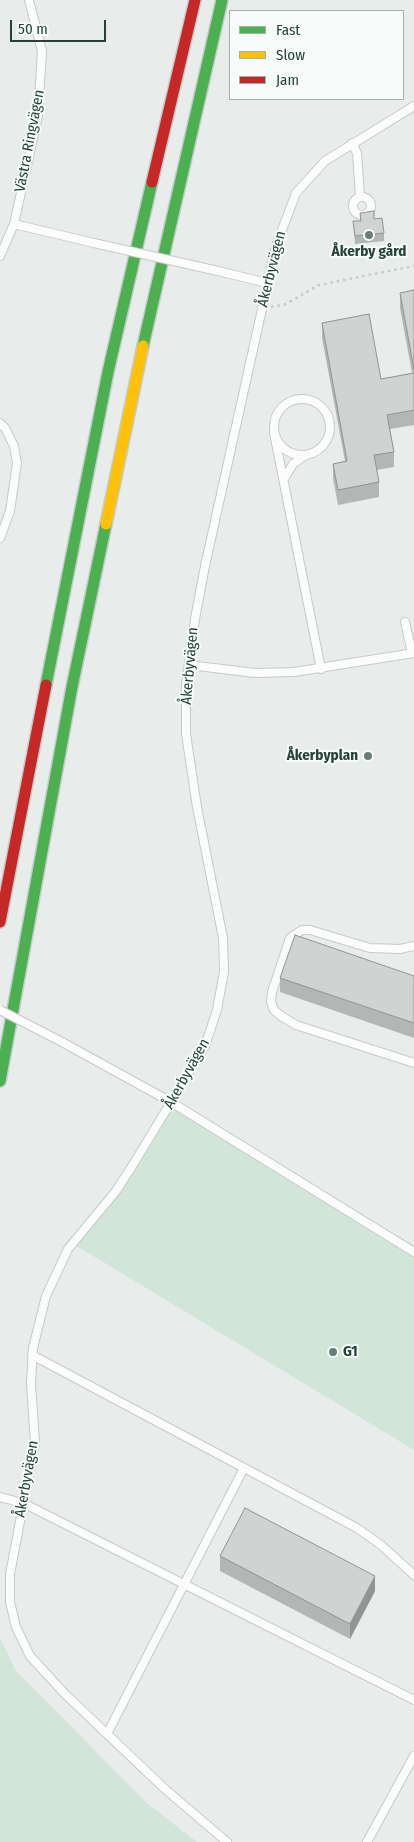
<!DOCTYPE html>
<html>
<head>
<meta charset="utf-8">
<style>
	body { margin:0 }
	#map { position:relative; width:414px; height:1842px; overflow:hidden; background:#e8edeb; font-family:"Fira Sans Condensed",sans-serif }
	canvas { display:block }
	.legend { position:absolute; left:229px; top:10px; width:175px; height:90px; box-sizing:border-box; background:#f7fbf9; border:1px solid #a3b1ad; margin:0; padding:6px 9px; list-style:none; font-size:15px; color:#24423a }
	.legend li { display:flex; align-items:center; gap:10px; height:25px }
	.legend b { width:25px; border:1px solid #a3b1ad }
	.scale { position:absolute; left:10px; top:20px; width:96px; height:22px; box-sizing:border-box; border:2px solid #24423a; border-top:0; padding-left:6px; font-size:15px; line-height:18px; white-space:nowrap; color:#24423a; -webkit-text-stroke:4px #f7fbf9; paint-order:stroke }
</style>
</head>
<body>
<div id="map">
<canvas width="414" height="1842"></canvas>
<ul class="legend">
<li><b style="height:6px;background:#4caf50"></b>Fast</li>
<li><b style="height:6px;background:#ffc107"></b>Slow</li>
<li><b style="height:6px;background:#c62828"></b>Jam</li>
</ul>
<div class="scale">50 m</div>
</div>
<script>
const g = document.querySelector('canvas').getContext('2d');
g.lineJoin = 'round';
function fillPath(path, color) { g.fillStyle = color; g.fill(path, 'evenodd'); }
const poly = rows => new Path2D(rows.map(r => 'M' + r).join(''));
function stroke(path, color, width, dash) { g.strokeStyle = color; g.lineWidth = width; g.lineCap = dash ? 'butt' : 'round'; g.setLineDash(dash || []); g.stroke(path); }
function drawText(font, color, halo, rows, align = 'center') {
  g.font = font + ' "Fira Sans Condensed",sans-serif'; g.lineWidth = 4; g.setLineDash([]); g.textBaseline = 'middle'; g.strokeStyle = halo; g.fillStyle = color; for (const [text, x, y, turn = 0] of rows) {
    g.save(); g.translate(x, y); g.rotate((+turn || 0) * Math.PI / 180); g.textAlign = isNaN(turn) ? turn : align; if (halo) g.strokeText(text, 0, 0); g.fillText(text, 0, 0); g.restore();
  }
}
fillPath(poly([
	[172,1106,414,1255,414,1450,75,1245],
	[0,1638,16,1671,147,1803,197,1842,0,1842]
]), '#d1e6d8');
const lane = poly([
	[352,143,357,153,360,197],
	'353 206a9 9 0 1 1 18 0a9 9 0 1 1-18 0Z',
	[14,224,94,243],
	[0,256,14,224,38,116,42,51,29,0],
	[218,271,267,283],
	'274 427a28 28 0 1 1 56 0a28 28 0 1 1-56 0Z',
	[0,423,5,428,14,446,17,463,10,511,0,538],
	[274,433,321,669],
	[284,479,293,464,306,455],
	[405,622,412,653],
	[189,665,255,673,294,672,414,653],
	[414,946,400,949,370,948,310,930,302,930,290,938,272,992,271,1002,274,1010,281,1016,296,1025,414,1063],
	[62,1042,171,1102,414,1252],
	[32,1355,357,1528,381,1545,414,1575],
	[0,1497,23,1503,414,1700],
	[107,1734,244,1468],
	[227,1842,165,1789,65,1694,30,1656,16,1627,10,1602,10,1574,35,1443,31,1384,33,1348,46,1296,68,1249,116,1191,134,1163,205,1046,217,1010,224,972,223,938,197,807,186,734,186,685,195,619,205,566,276,246,296,193,325,161,414,106],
	[367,1842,414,1756]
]);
const fast = poly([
	[143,346,222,0],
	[46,685,108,372,152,182],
	[0,1081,72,687,106,524]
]);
const slow = poly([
	[106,524,143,346]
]);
const jam = poly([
	[152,182,195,0],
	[0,922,46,685]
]);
stroke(lane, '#c5cac8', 10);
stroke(fast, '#c3ccc9', 14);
stroke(slow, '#c3ccc9', 14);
stroke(jam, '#c3ccc9', 14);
stroke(poly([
	[271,307,286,304,319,285,414,266]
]), '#c3ccca', 2.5, [2.5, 4]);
stroke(lane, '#fcfcfc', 8);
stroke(fast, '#4caf50', 11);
stroke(slow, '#ffc107', 11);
stroke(jam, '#c62828', 11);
const laneBridge = poly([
	[94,243,218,271],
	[0,1010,62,1042]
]);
stroke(laneBridge, '#c5cac8', 10, []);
stroke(laneBridge, '#fcfcfc', 8);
fillPath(poly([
	[360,213,374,219,384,233,384,241,355,244,353,221,360,221],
	[414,290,414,425,390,429,394,452,394,467,377,470,379,482,379,497,338,505,333,478,333,464,345,461,322,338,322,323,381,379,412,373,400,308,400,293],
	[414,976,414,1038,280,992,280,978],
	[220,1556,375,1591,350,1639,220,1571]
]), '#b2b6b5');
fillPath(poly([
	[375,1576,375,1591,350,1639,350,1624]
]), '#919493');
const building = poly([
	[374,211,374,219,382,218,384,233,355,236,353,221,361,221,360,213,374,211],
	[414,290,414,369,400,293,414,290],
	[369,314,381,379,414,373,414,410,387,415,394,452,374,455,379,482,338,490,333,464,347,461,322,323,369,314],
	[295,935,414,976,414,1023,280,978,295,935],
	[245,1508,375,1576,350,1624,220,1556,245,1508]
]);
fillPath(building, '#cfd4d2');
stroke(building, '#919493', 1);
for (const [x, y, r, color] of [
	[369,235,5,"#697e78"],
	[368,756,5,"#697e78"],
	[333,1352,5,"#697e78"]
]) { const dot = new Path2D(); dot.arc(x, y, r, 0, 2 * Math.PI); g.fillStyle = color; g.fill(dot); stroke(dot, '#f7fbf9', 2); }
drawText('15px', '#24423a', '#f7fbf9', [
	["Västra Ringvägen",30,141,-79],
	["Åkerbyvägen",272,269,-76],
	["Åkerbyvägen",190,666,-85],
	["Åkerbyvägen",187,1074,-61],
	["Åkerbyvägen",27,1479,-80]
]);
drawText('bold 15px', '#24423a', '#f7fbf9', [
	["Åkerby gård",369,252],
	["Åkerbyplan",358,756,"right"],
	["G1",343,1352,"left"]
]);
</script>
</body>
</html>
